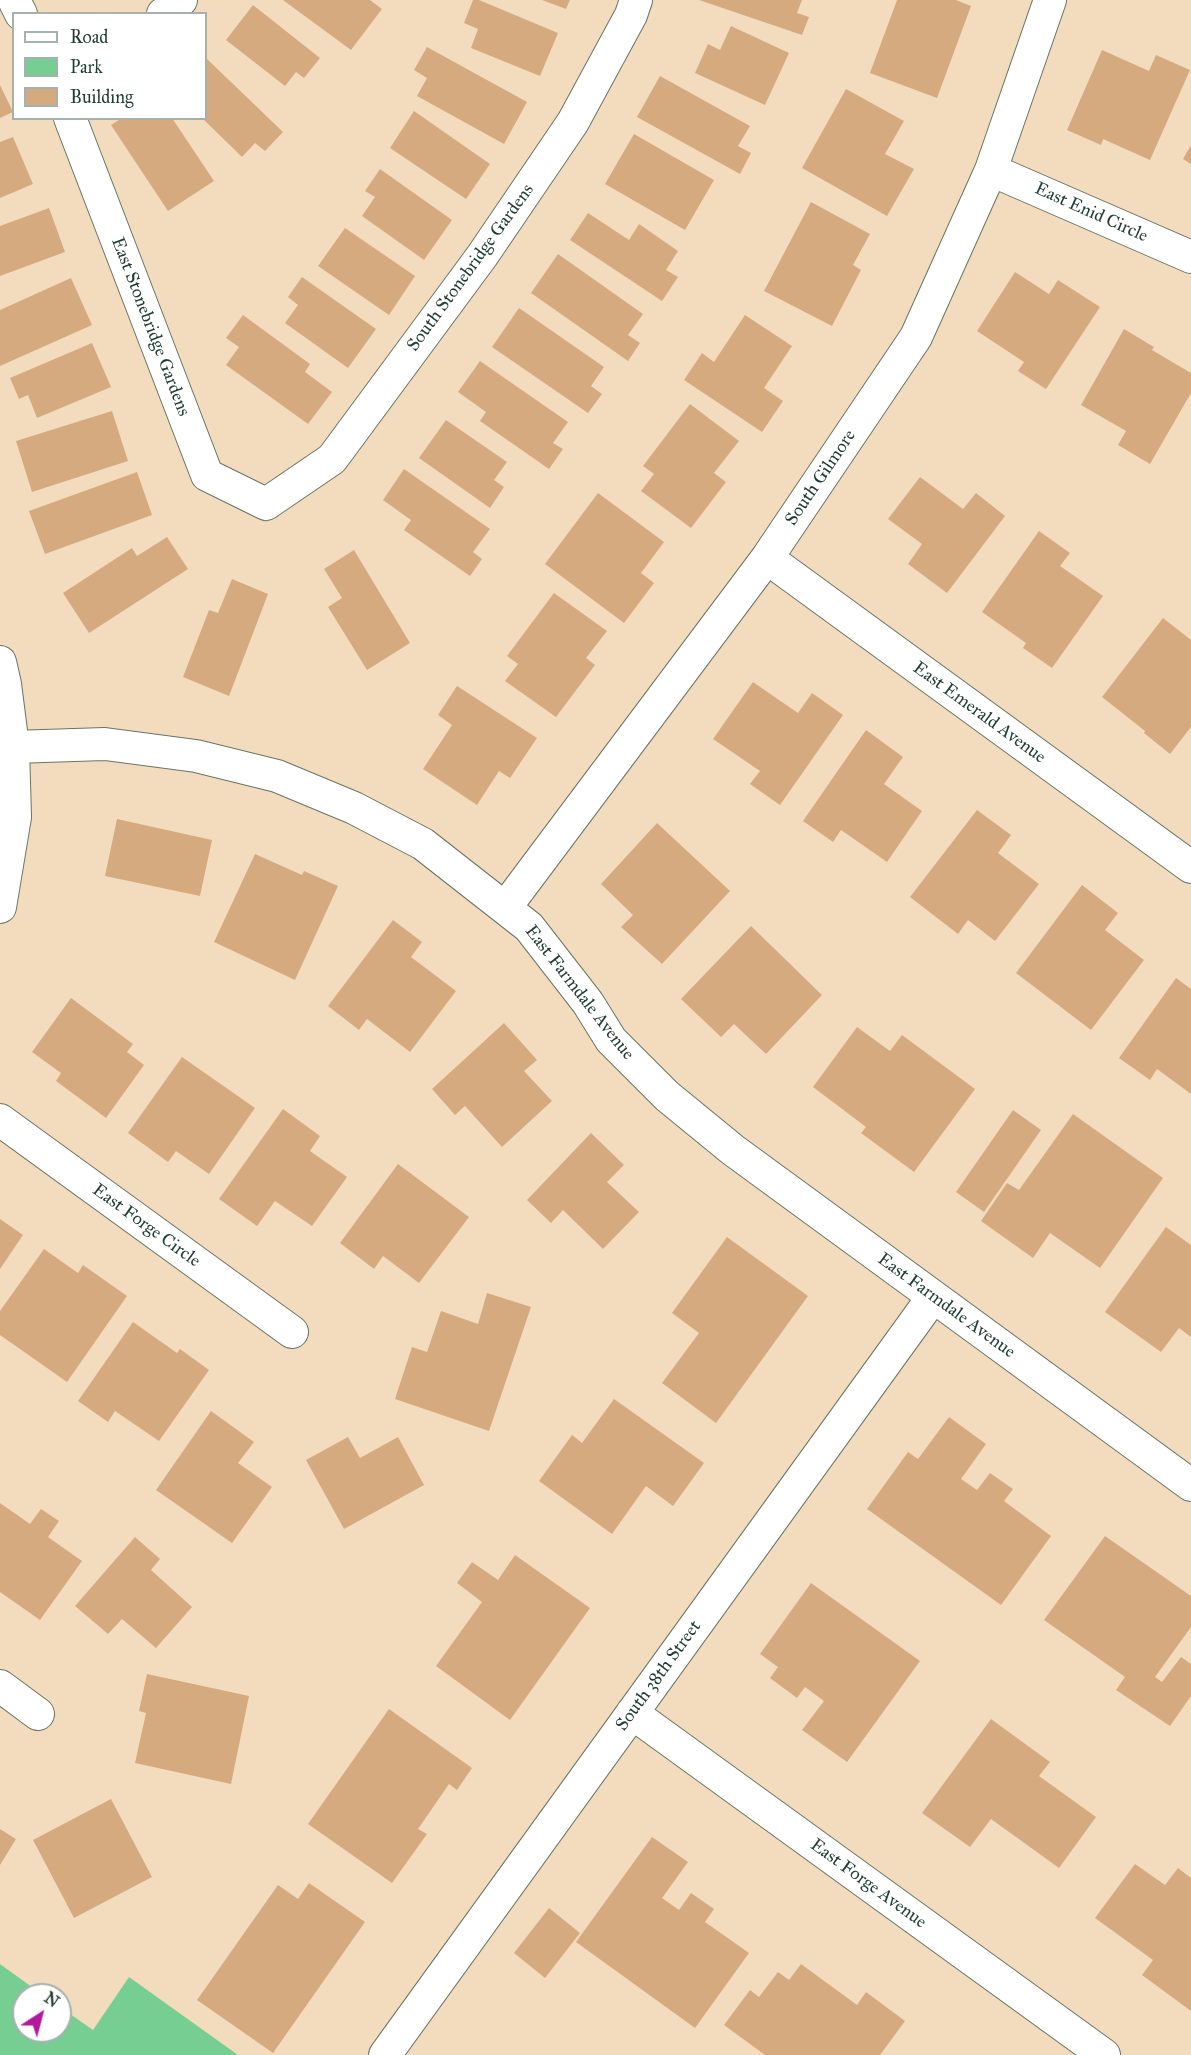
<!DOCTYPE html>
<html>
<head>
<meta charset="utf-8">
<style>
	body { margin:0 }
	#map { position:relative; width:1191px; height:2055px; overflow:hidden; background:#f3dcbe; font-family:"IM FELL Great Primer",serif }
	canvas { display:block }
	.legend { position:absolute; left:12px; top:12px; width:195px; height:108px; box-sizing:border-box; background:#fff; border:2px solid #a5b1ae; margin:0; padding:8px 10px; list-style:none; font-size:18px; color:#1f3d34 }
	.legend li { display:flex; align-items:center; gap:12px; height:30px }
	.legend b { width:30px; border:2px solid #a5b1ae }
	.north { position:absolute; left:12px; top:1983px; width:60px; height:60px; box-sizing:border-box; background:#fff; border:2px solid #a5b1ae; border-radius:50%; rotate:36deg; font-size:16px; font-weight:700; line-height:24px; text-align:center; color:#1f3d34 }
	.north::after { content:''; display:block; margin:auto; width:21px; height:27px; background:#b5179e; clip-path:polygon(50% 0,100% 100%,50% 72%,0 100%) }
</style>
</head>
<body>
<div id="map">
<canvas width="1191" height="2055"></canvas>
<ul class="legend">
<li><b style="height:8px;background:#fff"></b>Road</li>
<li><b style="height:16px;background:#77ce93"></b>Park</li>
<li><b style="height:16px;background:#d6aa7f"></b>Building</li>
</ul>
<div class="north">N</div>
</div>
<script>
const g = document.querySelector('canvas').getContext('2d');
g.lineJoin = 'round';
function fillPath(path, color) { g.fillStyle = color; g.fill(path, 'evenodd'); }
const poly = rows => new Path2D(rows.map(r => 'M' + r).join(''));
function stroke(path, color, width, dash) { g.strokeStyle = color; g.lineWidth = width; g.lineCap = dash ? 'butt' : 'round'; g.setLineDash(dash || []); g.stroke(path); }
function drawText(font, color, halo, rows, align = 'center') {
  g.font = font + ' "IM FELL Great Primer",serif'; g.lineWidth = 6; g.setLineDash([]); g.textBaseline = 'middle'; g.strokeStyle = halo; g.fillStyle = color; for (const [text, x, y, turn = 0] of rows) {
    g.save(); g.translate(x, y); g.rotate((+turn || 0) * Math.PI / 180); g.textAlign = isNaN(turn) ? turn : align; if (halo) g.strokeText(text, 0, 0); g.fillText(text, 0, 0); g.restore();
  }
}
fillPath(poly([
	[0,1964,43,1995,24,1995,24,2031,60,2031,60,2007,93,2030,129,1977,238,2055,0,2055]
]), '#77ce93');
fillPath(poly([
	[283,0,370,0,382,9,351,50],
	[473,0,479,0,558,33,540,76,471,48,478,29,464,23],
	[542,0,570,0,566,9],
	[699,0,802,0,797,13,809,17,802,35],
	[897,0,956,0,971,6,937,98,870,73],
	[253,5,320,58,304,78,296,72,285,86,226,40],
	[731,26,789,53,765,105,695,73,708,44,720,50],
	[427,47,527,102,504,144,417,96,427,78,414,70],
	[1102,50,1149,71,1156,55,1190,70,1150,160,1103,139,1101,145,1067,130],
	[206,58,283,132,265,151,255,143,242,157,202,118,206,118],
	[660,76,750,126,738,146,751,153,740,174,637,117],
	[0,85,13,112,0,118],
	[846,89,904,121,885,154,914,169,887,216,802,168],
	[414,111,490,164,466,199,390,148],
	[122,118,172,118,214,181,168,211,111,125],
	[634,134,714,180,685,230,605,184],
	[13,137,33,184,0,198,0,142],
	[1191,145,1191,164,1183,159],
	[380,169,452,220,424,260,362,216,375,197,365,191],
	[811,202,870,234,853,265,861,270,832,326,764,291],
	[49,208,65,252,0,276,0,226],
	[588,213,629,240,639,224,678,251,666,270,678,277,662,301,570,240],
	[345,228,415,276,389,315,318,266],
	[558,254,643,314,628,335,640,343,628,361,531,293],
	[1015,272,1049,294,1058,280,1100,307,1046,389,1018,371,1024,362,977,331],
	[302,277,376,329,348,368,285,323,298,305,288,297],
	[71,278,92,325,0,366,0,310],
	[519,308,604,367,591,386,602,394,588,413,492,347],
	[243,315,310,364,305,372,332,392,308,424,226,365,239,347,226,338],
	[745,315,792,346,764,388,783,401,762,432,684,380,702,353,714,362],
	[1124,329,1154,347,1152,350,1191,373,1191,393,1150,464,1118,445,1126,431,1081,405],
	[92,343,111,387,37,418,28,395,19,399,10,378],
	[480,361,568,422,553,443,563,449,549,469,480,421,486,412,458,392],
	[690,404,739,441,714,473,726,482,691,528,641,491,654,474,643,466],
	[112,411,128,461,32,492,16,441],
	[446,420,507,462,494,480,504,487,490,508,419,458],
	[404,469,490,529,473,552,482,559,470,576,404,530,411,520,383,500],
	[137,472,152,515,45,554,29,511],
	[920,477,963,509,976,493,1005,516,947,593,908,564,922,544,888,519],
	[598,493,664,542,641,573,654,583,624,623,545,564],
	[1039,531,1070,553,1060,566,1103,596,1052,668,1023,648,1026,643,982,612],
	[167,537,188,569,89,633,63,593,132,548,137,556],
	[354,550,410,643,367,670,328,607,342,598,324,569],
	[232,579,268,594,229,696,183,677,209,610,218,613],
	[554,593,607,631,586,658,595,665,556,717,505,681,518,664,507,656],
	[1163,618,1191,640,1191,727,1170,754,1144,733,1145,731,1102,697],
	[753,682,798,713,812,693,843,715,780,805,750,784,760,771,713,739],
	[457,686,537,738,510,778,499,771,477,805,423,769,452,725,438,715],
	[866,730,903,757,884,784,922,811,887,862,841,830,833,842,803,821],
	[977,810,1011,835,998,853,1039,884,995,941,968,920,958,934,910,897],
	[117,819,212,840,200,896,105,876],
	[657,823,730,891,662,964,621,927,633,915,601,884],
	[255,854,302,875,304,871,338,886,295,980,214,942],
	[1082,885,1118,913,1105,930,1144,960,1091,1030,1016,973],
	[393,920,422,942,411,957,456,991,410,1052,367,1019,359,1030,328,1006],
	[751,926,822,995,766,1054,734,1024,721,1037,681,999],
	[1176,978,1191,989,1191,1094,1157,1069,1150,1080,1119,1058],
	[71,998,133,1044,127,1052,144,1065,106,1118,56,1081,61,1073,32,1052],
	[504,1023,537,1060,524,1071,552,1101,502,1147,465,1106,455,1115,432,1089],
	[857,1027,890,1051,902,1035,975,1089,914,1172,861,1133,866,1127,813,1087],
	[182,1057,255,1108,209,1174,176,1151,168,1162,128,1133],
	[283,1109,320,1136,310,1151,347,1177,312,1226,275,1201,257,1226,219,1199],
	[1013,1110,1041,1130,984,1212,956,1192],
	[1073,1114,1163,1178,1100,1268,1050,1233,1033,1258,981,1221,1007,1183,1019,1190],
	[591,1133,624,1165,607,1182,639,1212,603,1249,563,1210,551,1223,527,1200],
	[398,1164,469,1217,419,1283,383,1256,374,1269,340,1243],
	[0,1219,23,1235,0,1269],
	[1166,1227,1191,1245,1191,1337,1179,1328,1161,1352,1105,1312],
	[727,1237,808,1296,716,1423,662,1383,699,1333,672,1313],
	[44,1249,78,1273,83,1265,127,1296,67,1382,0,1335,0,1311],
	[487,1293,531,1307,489,1431,395,1399,412,1347,427,1352,441,1311,478,1324],
	[133,1322,177,1353,180,1349,209,1370,159,1441,115,1411,108,1422,78,1401],
	[614,1399,704,1463,673,1506,646,1486,612,1534,539,1481,572,1435,582,1443],
	[211,1411,254,1442,238,1463,272,1487,232,1543,156,1490],
	[949,1417,986,1444,961,1479,977,1490,990,1473,1013,1489,1004,1501,1051,1536,1001,1605,867,1509,908,1452,918,1459],
	[348,1437,360,1458,398,1437,424,1485,344,1529,306,1460],
	[0,1503,30,1524,41,1509,59,1521,48,1537,82,1561,40,1620,0,1592],
	[1105,1536,1191,1596,1191,1627,1155,1677,1162,1682,1181,1657,1191,1664,1191,1696,1170,1726,1116,1690,1125,1677,1044,1620],
	[135,1537,160,1559,151,1570,192,1607,156,1648,122,1619,108,1634,75,1606],
	[515,1555,590,1608,510,1720,436,1666,482,1602,457,1583,472,1562,498,1580],
	[811,1583,920,1661,847,1762,802,1730,824,1701,805,1687,797,1698,770,1678,778,1667,760,1654],
	[147,1674,249,1696,231,1784,135,1763,146,1713,139,1711],
	[389,1709,472,1768,457,1790,449,1784,418,1829,427,1834,392,1883,308,1824],
	[991,1719,1050,1762,1039,1776,1096,1817,1059,1868,991,1819,970,1847,922,1813],
	[111,1799,152,1877,74,1918,33,1840],
	[0,1829,16,1839,0,1865],
	[652,1837,688,1862,662,1898,679,1910,691,1893,714,1909,705,1922,749,1953,695,2028,576,1942],
	[1135,1864,1165,1885,1178,1868,1191,1878,1191,2011,1142,1975,1153,1960,1095,1918],
	[309,1883,365,1922,273,2053,197,2000,278,1885,298,1899],
	[549,1908,580,1933,545,1978,514,1953],
	[801,1964,857,2005,866,1992,905,2021,880,2055,765,2055,724,2025,750,1990,759,1997,778,1972,789,1980]
]), '#d6aa7f');
const minor = poly([
	[14,0,21,14],
	[163,14,181,0],
	[70,118,207,475,266,504,332,459,482,256,573,122,631,15,636,0],
	[991,170,1191,257],
	[767,558,1191,867],
	[0,662,5,684,13,747,15,817,0,907],
	[13,747,105,744,196,756,277,776,354,808,423,844,529,927,588,1003,611,1040,667,1096,733,1150,1191,1485],
	[505,908,767,558,916,337,991,170,1050,0],
	[0,1120,292,1332],
	[0,1686,38,1714],
	[632,1713,1104,2055],
	[385,2055,933,1297]
]);
stroke(minor, '#697564', 34);
stroke(minor, '#fff', 32);
drawText('18px', '#1f3d34', '#fff', [
	["East Enid Circle",1091,213,24],
	["South Stonebridge Gardens",471,268,-54],
	["East Stonebridge Gardens",150,327,69],
	["South Gilmore",821,478,-56],
	["East Emerald Avenue",979,713,36],
	["East Farmdale Avenue",579,993,52],
	["East Forge Circle",146,1226,36],
	["East Farmdale Avenue",946,1306,36],
	["South 38th Street",659,1676,-54],
	["East Forge Avenue",868,1884,36]
]);
</script>
</body>
</html>
